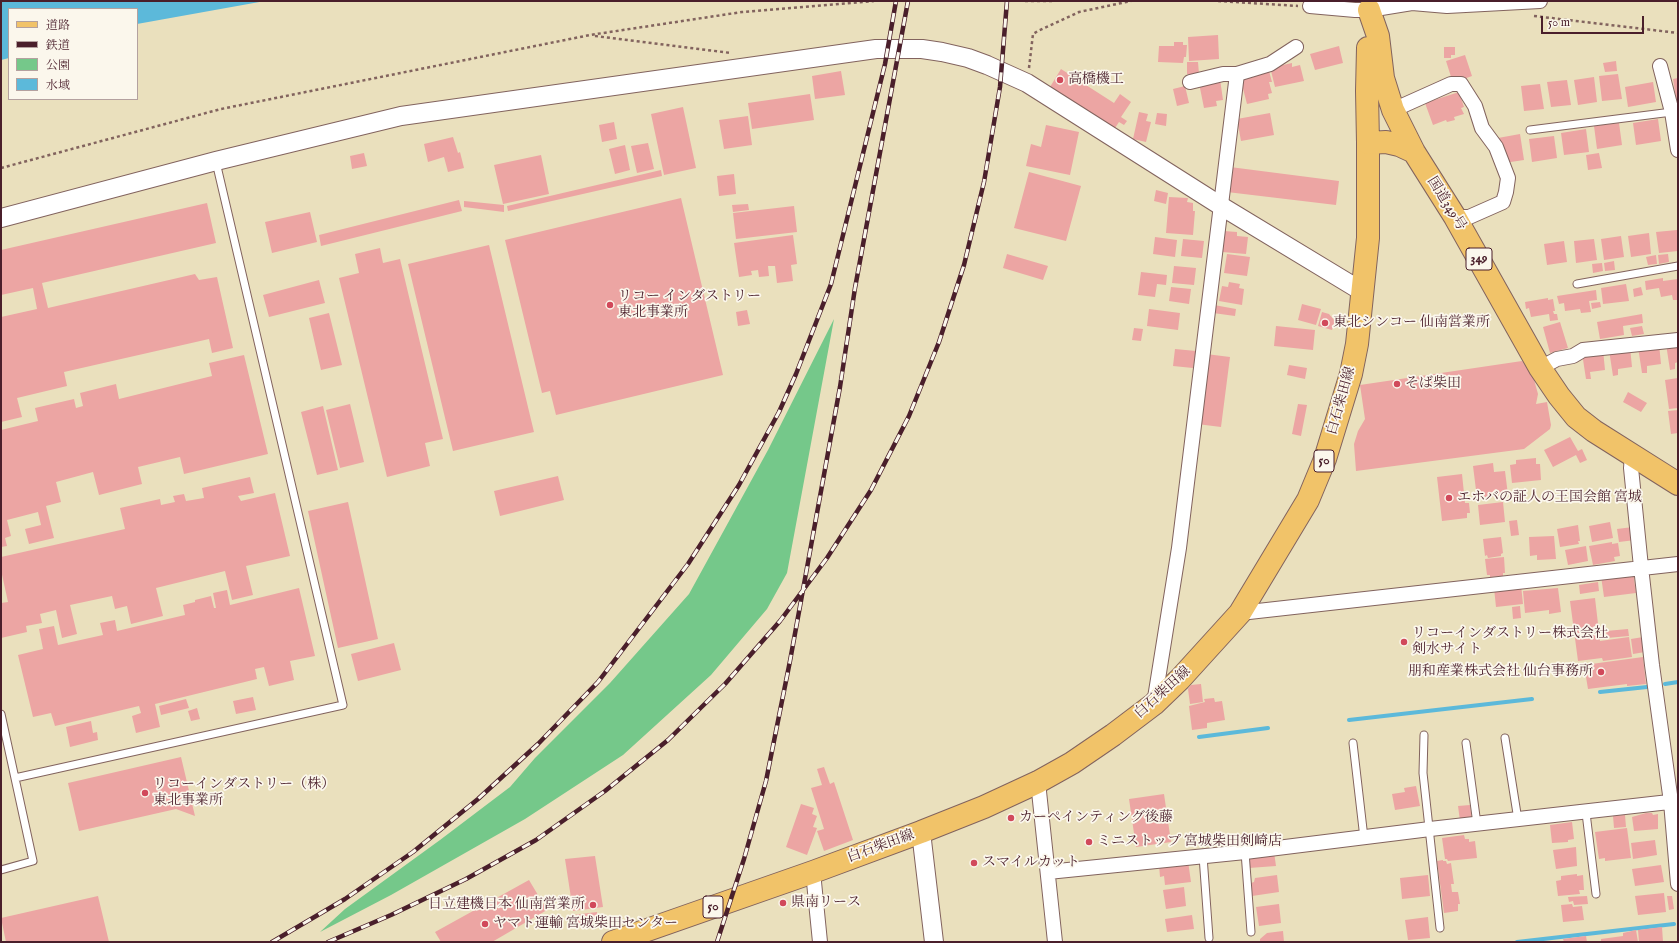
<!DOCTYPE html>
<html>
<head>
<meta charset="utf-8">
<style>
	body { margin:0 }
	#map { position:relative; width:1679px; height:943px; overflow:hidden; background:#eae0bd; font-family:"IM FELL English","Noto Serif JP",serif }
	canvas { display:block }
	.frame { position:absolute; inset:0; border:2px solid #4a1f2b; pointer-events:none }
	.legend { position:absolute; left:8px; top:8px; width:130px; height:92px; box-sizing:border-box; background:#fbf7ec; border:1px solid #b4a19f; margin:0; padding:5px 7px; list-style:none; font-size:12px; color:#4a1f2b }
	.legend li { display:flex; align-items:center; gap:8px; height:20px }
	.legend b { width:20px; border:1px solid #b4a19f }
	.scale { position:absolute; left:1541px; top:16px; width:103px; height:18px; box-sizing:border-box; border:2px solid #4a1f2b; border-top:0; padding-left:5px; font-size:12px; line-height:14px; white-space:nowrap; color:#4a1f2b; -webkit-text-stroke:3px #fbf7ec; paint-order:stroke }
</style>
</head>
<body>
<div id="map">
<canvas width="1679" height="943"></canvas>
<div class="frame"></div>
<ul class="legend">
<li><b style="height:5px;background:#f1c369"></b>道路</li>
<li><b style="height:5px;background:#4a1f2b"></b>鉄道</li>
<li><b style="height:11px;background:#75c88a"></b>公園</li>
<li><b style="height:11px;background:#5cb9da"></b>水域</li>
</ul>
<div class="scale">50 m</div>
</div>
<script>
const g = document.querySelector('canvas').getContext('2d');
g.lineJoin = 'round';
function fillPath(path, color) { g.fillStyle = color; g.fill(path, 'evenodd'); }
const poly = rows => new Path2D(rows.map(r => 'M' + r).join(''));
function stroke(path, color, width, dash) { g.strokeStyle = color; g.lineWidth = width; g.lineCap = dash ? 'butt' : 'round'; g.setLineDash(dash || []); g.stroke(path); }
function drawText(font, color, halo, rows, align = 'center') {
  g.font = font + ' "IM FELL English","Noto Serif JP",serif'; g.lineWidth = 3.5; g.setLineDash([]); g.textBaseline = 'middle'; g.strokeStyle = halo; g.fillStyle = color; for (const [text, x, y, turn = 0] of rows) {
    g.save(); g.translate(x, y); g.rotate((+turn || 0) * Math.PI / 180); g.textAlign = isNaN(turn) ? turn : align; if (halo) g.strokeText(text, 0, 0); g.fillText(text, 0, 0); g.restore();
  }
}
fillPath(poly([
	[834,319,787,573,767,609,711,675,623,755,525,819,391,895,320,932,345,909,440,840,510,787,535,758,610,683,689,594,768,450]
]), '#75c88a');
fillPath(poly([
	[1,1,265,1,137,24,137,9,9,9,9,58,1,60]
]), '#5cb9da');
stroke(poly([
	[1665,684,1678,682],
	[1600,692,1647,687],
	[1349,720,1532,699],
	[1199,737,1268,728],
	[1517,942,1674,924]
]), '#5cb9da', 4);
fillPath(poly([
	[1218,35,1219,59,1189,61,1188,37],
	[1174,42,1183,42,1183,45,1187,45,1186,57,1184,57,1183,63,1158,62,1159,46,1174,46],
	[1339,46,1343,63,1315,70,1310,54],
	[1444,47,1455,47,1455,55,1451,55,1451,58,1444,58],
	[1465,55,1472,76,1453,83,1446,61],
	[1616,61,1617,71,1605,72,1603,63],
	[1187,62,1198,62,1199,74,1187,74],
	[1292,63,1292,67,1300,65,1304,81,1275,87,1271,71,1274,70,1274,67],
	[1061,69,1114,103,1120,94,1131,102,1121,117,1127,121,1124,125,1119,122,1115,128,1050,87],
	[841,71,845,95,815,99,812,76],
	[1269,71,1272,82,1269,82,1272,93,1268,94,1269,99,1247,104,1240,77],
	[1618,74,1622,99,1602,101,1599,76],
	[1594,77,1597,102,1578,105,1574,80],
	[1678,78,1678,105,1677,105,1673,79],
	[1220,79,1223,100,1216,101,1217,106,1204,108,1199,83],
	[1567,80,1571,105,1551,107,1547,82],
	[1653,82,1656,102,1628,107,1625,87],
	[1540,84,1544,109,1524,111,1521,86],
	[1185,86,1189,103,1177,106,1173,89],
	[1459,92,1464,107,1461,108,1464,114,1454,117,1455,120,1447,122,1446,120,1433,125,1425,103],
	[810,94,814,120,752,129,748,103],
	[683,107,696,168,664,175,651,114],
	[1139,112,1148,114,1146,121,1151,122,1146,142,1133,139],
	[1157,113,1167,114,1166,126,1155,124],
	[1270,113,1274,135,1241,141,1237,119],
	[748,116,752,145,724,149,719,120],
	[1658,119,1661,141,1636,145,1633,123],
	[614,122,617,139,602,142,599,125],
	[1619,123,1622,145,1597,149,1594,126],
	[1046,125,1079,132,1070,175,1026,166,1031,144,1041,147],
	[1586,129,1589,152,1564,155,1561,133],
	[1520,134,1524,160,1504,163,1498,138],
	[1554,136,1557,158,1532,162,1529,139],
	[453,137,458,153,460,152,464,168,448,172,444,157,428,162,424,144],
	[648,143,654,169,637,173,631,146],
	[625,145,630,170,615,174,609,149],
	[364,153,367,166,352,169,350,156],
	[1599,153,1602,168,1588,170,1586,155],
	[541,155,549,194,503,204,494,165],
	[1230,167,1339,181,1336,205,1227,192],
	[661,170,662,176,508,211,507,206],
	[1029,172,1081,186,1066,241,1014,228],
	[734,174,736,194,719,196,717,176],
	[1156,190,1168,193,1166,204,1154,201],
	[1169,197,1188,198,1187,202,1193,203,1193,211,1195,211,1193,235,1166,233],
	[681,198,723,375,556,415,550,391,542,393,505,240],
	[459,200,462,211,321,246,319,235],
	[464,201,504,205,504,212,464,207],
	[207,203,216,243,42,283,48,308,195,274,199,280,217,277,233,348,212,353,209,339,64,372,67,386,17,398,22,417,1,422,1,317,37,309,33,288,1,295,1,250],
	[748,204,749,210,733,212,732,205],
	[794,206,797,232,736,239,733,213],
	[310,212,317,242,272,253,265,222],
	[1677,230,1678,251,1659,253,1656,232],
	[1224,231,1237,232,1237,236,1248,237,1246,254,1222,252],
	[1649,233,1651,254,1631,257,1628,236],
	[793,235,797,264,791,265,793,281,777,283,775,266,768,266,769,276,759,277,758,270,751,271,752,275,739,277,734,243],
	[1621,236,1624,257,1604,260,1601,239],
	[1155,237,1177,240,1175,257,1153,254],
	[1183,239,1204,241,1202,258,1181,256],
	[1594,239,1597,260,1576,263,1574,241],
	[1564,241,1567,262,1547,265,1544,244],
	[489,245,534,432,453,451,408,264],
	[380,248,383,263,400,259,443,439,425,443,430,466,387,477,339,278,359,273,355,254],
	[1007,254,1048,266,1043,280,1003,268],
	[1227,254,1250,257,1247,276,1224,273],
	[1668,254,1669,262,1659,264,1658,255],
	[1656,255,1657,264,1648,265,1646,257],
	[1614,261,1615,270,1605,271,1604,263],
	[1602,263,1603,271,1593,273,1592,264],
	[1174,266,1196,268,1194,285,1172,283],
	[1141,272,1167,275,1166,285,1157,284,1155,297,1138,295],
	[1663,278,1663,281,1678,279,1678,300,1673,300,1672,295,1661,297,1659,288,1646,290,1645,281],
	[319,280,325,303,269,317,263,295],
	[1229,282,1240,284,1239,288,1244,289,1242,305,1219,301,1222,286,1228,287],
	[1626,284,1629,301,1603,304,1601,288],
	[1171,287,1191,289,1189,304,1169,301],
	[1641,287,1643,295,1634,297,1633,289],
	[1596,290,1597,300,1589,301,1591,312,1581,313,1580,309,1565,311,1564,303,1559,304,1557,296],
	[1548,298,1548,300,1553,299,1555,311,1553,311,1554,314,1557,314,1558,320,1550,321,1549,314,1531,317,1529,308,1526,309,1525,302],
	[1600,302,1601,307,1592,309,1591,303],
	[1302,304,1321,309,1316,325,1298,320],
	[1214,305,1236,309,1235,316,1213,313],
	[1149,309,1180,313,1178,330,1147,326],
	[747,310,750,324,738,326,736,312],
	[1322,312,1329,314,1335,321,1332,330,1318,326],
	[329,313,342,365,321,370,309,318],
	[1642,314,1643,323,1623,326,1624,335,1600,339,1597,322],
	[1560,322,1568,348,1550,353,1543,327],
	[1276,326,1315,330,1313,350,1274,346],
	[1642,326,1644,334,1632,336,1630,328],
	[1134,328,1143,329,1141,341,1132,340],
	[1678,342,1678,362,1675,363,1675,369,1670,370,1666,344],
	[1659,344,1661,364,1647,366,1647,373,1642,373,1638,347],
	[1630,347,1632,367,1618,369,1618,375,1613,376,1609,350],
	[1175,349,1196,351,1193,368,1173,366],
	[1603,350,1605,370,1590,372,1591,379,1586,379,1582,353],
	[1206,354,1230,357,1221,427,1197,424],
	[244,355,268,454,184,474,180,457,138,467,142,484,99,495,93,472,56,482,61,502,46,506,54,538,29,544,25,529,41,525,38,512,7,520,11,536,5,538,7,546,1,547,1,430,38,421,35,408,74,399,76,408,83,406,80,393,116,384,119,399,212,376,209,363],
	[1522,361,1533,376,1538,394,1536,404,1547,402,1551,425,1550,429,1524,449,1356,471,1354,444,1358,431,1365,419,1360,385],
	[1289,365,1307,368,1305,379,1287,375],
	[1678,378,1678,408,1669,409,1665,380],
	[1628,392,1647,403,1641,412,1623,402],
	[350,404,364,462,340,468,326,410],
	[1298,404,1307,405,1301,436,1292,434],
	[323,406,338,470,317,475,301,412],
	[1678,410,1678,433,1671,434,1668,411],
	[1570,437,1578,451,1582,449,1587,460,1580,463,1576,455,1553,467,1544,450],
	[1536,458,1536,464,1540,464,1541,480,1512,483,1510,465,1516,464,1516,460],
	[1493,463,1494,472,1505,471,1508,495,1477,498,1473,466],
	[1462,474,1465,503,1469,503,1470,513,1467,513,1467,518,1442,521,1437,477],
	[558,476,564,500,500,516,494,491],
	[250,477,254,493,238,496,241,501,275,493,290,556,246,566,253,595,232,600,225,571,156,588,163,616,131,624,127,606,115,609,112,596,70,605,77,634,62,638,56,610,40,614,42,623,26,626,27,632,1,638,1,603,8,602,1,570,1,557,125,529,120,508,160,499,161,505,175,502,173,496,184,494,186,501,204,498,202,488],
	[348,502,378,639,338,648,308,511],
	[1503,502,1505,522,1480,525,1478,505],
	[1517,520,1519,535,1511,536,1509,521],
	[1610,522,1613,538,1592,542,1589,526],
	[1578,525,1580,541,1578,541,1579,544,1560,547,1557,529],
	[1633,527,1635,540,1619,542,1617,529],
	[1554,536,1556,559,1537,560,1537,555,1530,556,1529,537],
	[1501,537,1503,553,1501,554,1501,556,1488,558,1487,555,1485,556,1483,539],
	[1612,542,1612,544,1618,543,1620,556,1614,557,1615,561,1593,565,1589,546],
	[1586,546,1588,561,1568,565,1565,550],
	[1504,557,1505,573,1503,573,1503,576,1490,577,1490,575,1487,575,1485,559],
	[1633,572,1636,593,1604,597,1601,576],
	[1598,582,1599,591,1580,594,1579,585],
	[1521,585,1523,604,1496,607,1494,588],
	[299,588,315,656,290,661,294,680,269,686,264,667,255,669,257,679,155,704,160,727,136,733,132,716,141,713,139,706,55,726,51,713,33,717,18,655,43,649,39,629,54,626,58,645,103,635,100,623,115,620,117,631,185,615,183,605,195,602,195,600,211,596,214,608,216,608,213,593,227,590,230,605],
	[1558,588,1561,612,1549,614,1549,610,1525,613,1523,591],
	[1595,598,1600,641,1629,637,1632,657,1603,661,1602,658,1578,661,1570,601],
	[1520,606,1521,618,1513,619,1512,607],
	[1628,629,1629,636,1607,638,1606,631],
	[1643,637,1645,652,1633,654,1631,639],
	[394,643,401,670,358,681,351,654],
	[1643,657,1646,684,1627,686,1627,684,1588,689,1584,665],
	[1201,684,1203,702,1190,704,1188,689,1191,685],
	[253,697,256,710,236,714,233,701],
	[1214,698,1215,702,1222,701,1225,720,1207,723,1207,728,1192,730,1189,706,1205,702,1204,699],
	[186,699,189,708,161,715,159,706],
	[197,708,200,719,191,721,188,711],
	[91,721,93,733,97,732,98,740,70,747,66,727],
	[181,757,195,816,176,809,79,831,68,783],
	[824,767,830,784,834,782,853,840,824,851,817,831,824,829,811,788,822,785,817,769],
	[1416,786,1420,806,1395,810,1392,794,1405,792,1404,788],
	[1164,794,1171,842,1136,847,1129,799],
	[801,804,814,808,812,814,817,816,813,827,817,828,807,855,786,847],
	[1470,805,1472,820,1460,821,1458,806],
	[1646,813,1652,813,1653,815,1658,814,1658,829,1634,831,1632,817],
	[1625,815,1626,827,1614,828,1613,816],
	[1572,822,1574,839,1568,840,1568,842,1552,843,1550,825],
	[1627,828,1631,858,1605,861,1605,858,1599,859,1595,832],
	[1464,835,1465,839,1469,839,1469,842,1475,841,1477,858,1448,861,1447,859,1445,859,1442,838],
	[1655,840,1657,855,1633,859,1631,843],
	[1576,847,1577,866,1556,869,1553,850],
	[1274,852,1276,866,1249,868,1248,854],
	[595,856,603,907,573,911,565,859],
	[1443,860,1443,861,1446,861,1447,864,1451,863,1454,884,1451,884,1452,892,1458,892,1460,904,1458,904,1458,911,1444,913,1437,861],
	[1188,861,1191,882,1165,885,1164,876,1160,877,1159,865],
	[1661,865,1664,882,1635,886,1632,869],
	[1577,874,1577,876,1583,875,1584,890,1579,890,1580,894,1558,896,1556,881,1561,880,1561,876],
	[1277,875,1279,892,1252,896,1251,883,1254,882,1255,878],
	[1428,875,1430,896,1402,899,1400,878],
	[529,880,547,910,492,942,441,942,435,932],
	[1184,887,1186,906,1166,909,1163,890],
	[1664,893,1666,912,1638,915,1635,896],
	[98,896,109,942,6,942,1,918],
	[1587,896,1588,904,1574,905,1573,901,1569,902,1568,897],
	[1667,896,1672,896,1674,909,1669,910],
	[1279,904,1281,923,1259,926,1256,907],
	[1572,904,1573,907,1582,906,1584,920,1563,922,1561,905],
	[597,912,598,924,574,927,573,915],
	[1192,915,1194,929,1167,932,1165,919],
	[1428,917,1430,938,1408,940,1405,920],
	[1662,927,1663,942,1639,942,1638,930],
	[1636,930,1638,942,1601,942,1601,939,1623,936,1623,933],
	[1283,931,1284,942,1260,942,1260,939,1267,933],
	[1586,936,1587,942,1564,942,1563,939]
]), '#eca5a3');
const service = poly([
	[1530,130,1672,112],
	[1577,284,1678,266],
	[1,714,33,861,1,870],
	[1424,735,1423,773,1440,928],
	[1505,738,1518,820],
	[1353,743,1364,838],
	[1466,743,1477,824],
	[15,778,343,705,216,162],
	[1586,813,1596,894],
	[1245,852,1251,932],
	[1203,856,1209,938]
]);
const minor = poly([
	[1310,6,1355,10,1369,10,1412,3,1447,6,1540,1],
	[1660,66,1672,112,1678,150],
	[1190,82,1223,74,1237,74],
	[1393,110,1451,84,1461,84,1475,106,1482,128,1496,147,1508,178,1506,192,1503,202,1469,217,1455,217],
	[1540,368,1557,359,1573,356,1583,350,1678,340],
	[1632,455,1631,468,1641,567,1652,665,1671,802,1678,884],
	[1240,613,1678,564],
	[1154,704,1179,548,1237,74,1270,64,1296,47],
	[1038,782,1055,942],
	[813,872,820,942],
	[1048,872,1245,852,1430,829,1678,801]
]);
const tertiary = poly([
	[1,218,216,161,401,116,876,49,922,49,942,52,968,58,987,65,1027,83,1221,206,1363,292],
	[921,832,934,942]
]);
const primary = poly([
	[613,942,813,872,921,832,984,807,1038,782,1072,763,1113,735,1154,704,1180,679,1240,613,1308,500,1325,459,1351,374,1357,344,1368,238,1368,143]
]);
const trunk = poly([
	[1369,10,1378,36,1383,78,1393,110,1414,152,1455,217,1540,368,1559,396,1576,417,1594,431,1678,484],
	[1368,48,1367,91,1368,143,1386,142,1399,145,1414,152]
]);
stroke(service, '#82635e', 9);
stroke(minor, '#82635e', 16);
stroke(tertiary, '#82635e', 20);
stroke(primary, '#82635e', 24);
stroke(trunk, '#82635e', 24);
stroke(poly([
	[1025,1,1055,1],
	[1218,1,1298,6],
	[1534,16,1678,33],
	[595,36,731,53],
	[1029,68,1033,34,1038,31,1079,12,1131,1],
	[1,168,221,109,590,35,742,12,874,1]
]), '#82635e', 2.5, [3, 3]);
stroke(service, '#fff', 7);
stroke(minor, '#fff', 14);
stroke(tertiary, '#fff', 18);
stroke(primary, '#f1c369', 22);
stroke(trunk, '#f1c369', 22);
const rail = poly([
	[272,942,345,899,413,852,478,799,538,744,598,682,688,564,739,485,779,412,796,374,831,284,885,64,896,1],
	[328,942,391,915,466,879,536,840,605,791,668,740,725,684,780,621,827,558,871,490,909,416,939,342,964,265,984,182,1000,87,1007,1],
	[717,942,744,859,766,781,790,661,840,387,855,288,908,1]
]);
stroke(rail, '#4a1f2b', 4.5);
stroke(rail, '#fbf7ec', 3, [9]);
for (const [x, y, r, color] of [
	[1060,80,4,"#d1495b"],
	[610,305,4,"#d1495b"],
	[1325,323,4,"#d1495b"],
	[1397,384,4,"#d1495b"],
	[1449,498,4,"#d1495b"],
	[1404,642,4,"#d1495b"],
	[1601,672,4,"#d1495b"],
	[145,793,4,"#d1495b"],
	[1011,818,4,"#d1495b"],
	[1089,842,4,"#d1495b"],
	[974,863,4,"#d1495b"],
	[783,903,4,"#d1495b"],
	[593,905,4,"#d1495b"],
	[485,924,4,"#d1495b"]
]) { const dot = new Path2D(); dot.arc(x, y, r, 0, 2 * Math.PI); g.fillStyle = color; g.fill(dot); stroke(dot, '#fbf7ec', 1.5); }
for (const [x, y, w] of [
	[1479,259,26],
	[1324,461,20],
	[713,907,20]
]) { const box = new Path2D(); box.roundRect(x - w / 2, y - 11, w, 22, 3); g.fillStyle = '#fbf7ec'; g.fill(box); stroke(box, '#4a1f2b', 1); }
drawText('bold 13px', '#4a1f2b', null, [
	["349",1479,259],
	["50",1324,461],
	["50",713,907]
]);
drawText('14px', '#4a1f2b', '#fbf7ec', [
	["高橋機工",1068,80],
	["リコー インダストリー",618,297],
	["東北事業所",618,313],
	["東北シンコー 仙南営業所",1333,323],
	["そば柴田",1405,384],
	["エホバの証人の王国会館 宮城",1457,498],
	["リコーインダストリー株式会社",1412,634],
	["剣水サイト",1412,650],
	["朋和産業株式会社 仙台事務所",1593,672,"right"],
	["リコーインダストリー（株）",153,785],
	["東北事業所",153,801],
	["カーペインティング後藤",1019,818],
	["ミニストップ 宮城柴田剣崎店",1097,842],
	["スマイルカット",982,863],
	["県南リース",791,903],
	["日立建機日本 仙南営業所",585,905,"right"],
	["ヤマト運輸 宮城柴田センター",493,924]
], 'left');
drawText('14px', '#4a1f2b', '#fbf7ec', [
	["国道349号",1446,204,58],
	["白石柴田線",1342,401,-74],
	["白石柴田線",1163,693,-42],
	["白石柴田線",881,847,-20]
]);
</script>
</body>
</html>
